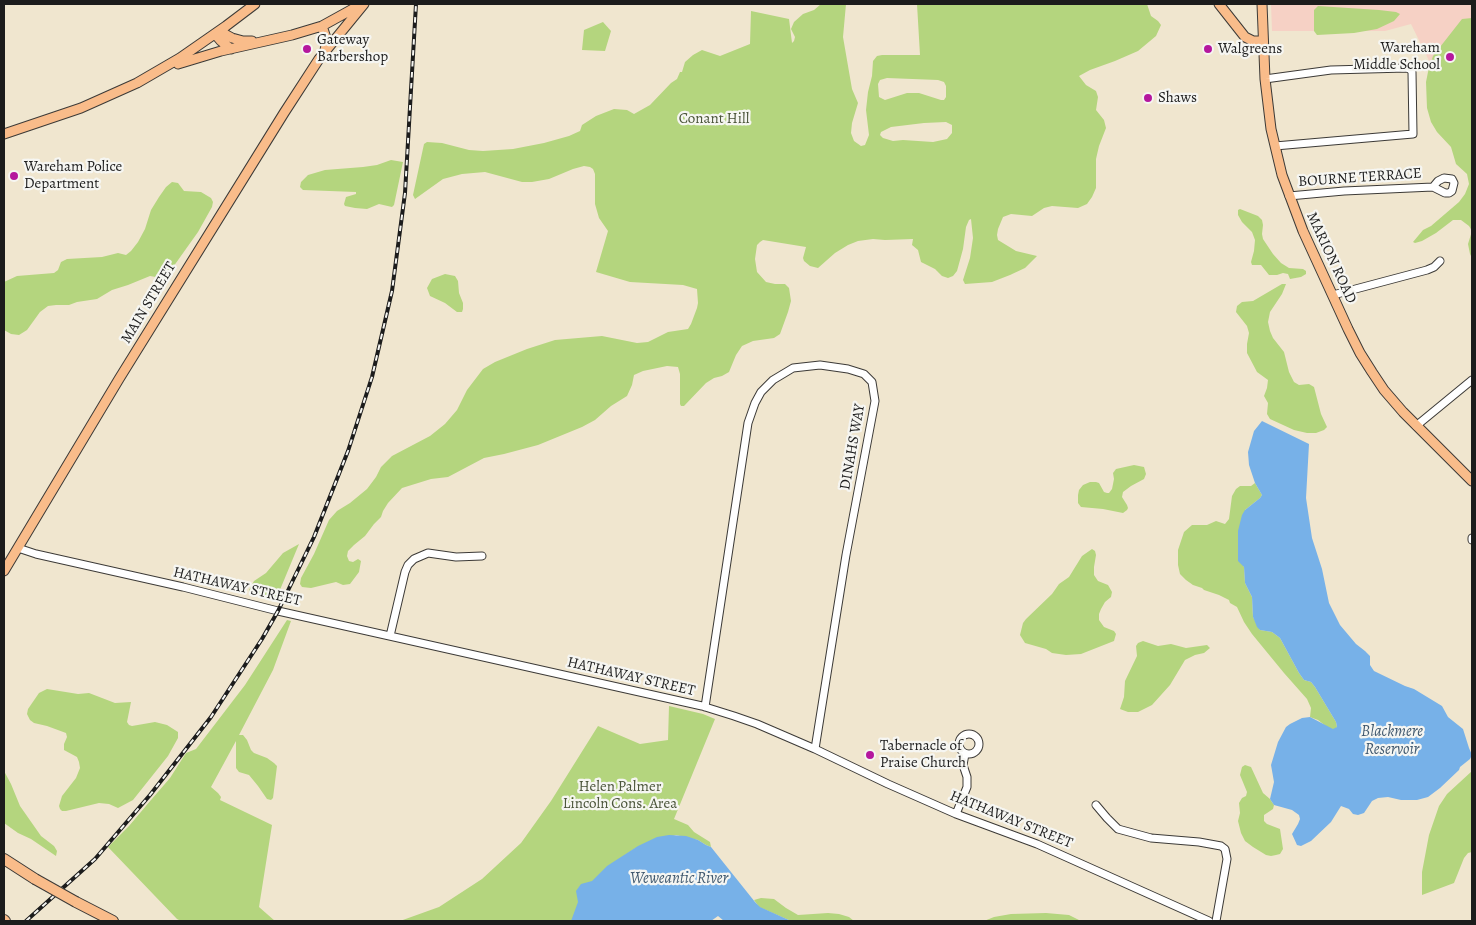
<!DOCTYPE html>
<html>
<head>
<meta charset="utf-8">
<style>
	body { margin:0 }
	#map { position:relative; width:1476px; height:925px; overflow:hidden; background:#f0e6cf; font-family:Alegreya,serif }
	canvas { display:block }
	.frame { position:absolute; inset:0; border:5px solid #1c1c1c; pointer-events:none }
</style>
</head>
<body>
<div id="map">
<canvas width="1476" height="925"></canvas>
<div class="frame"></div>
</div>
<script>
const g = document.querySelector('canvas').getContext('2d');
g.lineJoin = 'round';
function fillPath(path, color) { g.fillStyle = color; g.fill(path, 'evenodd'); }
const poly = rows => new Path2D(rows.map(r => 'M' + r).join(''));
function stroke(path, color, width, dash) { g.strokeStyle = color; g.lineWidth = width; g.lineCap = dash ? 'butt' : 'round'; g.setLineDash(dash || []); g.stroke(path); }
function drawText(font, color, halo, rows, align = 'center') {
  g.font = font + ' Alegreya,serif'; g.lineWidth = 4.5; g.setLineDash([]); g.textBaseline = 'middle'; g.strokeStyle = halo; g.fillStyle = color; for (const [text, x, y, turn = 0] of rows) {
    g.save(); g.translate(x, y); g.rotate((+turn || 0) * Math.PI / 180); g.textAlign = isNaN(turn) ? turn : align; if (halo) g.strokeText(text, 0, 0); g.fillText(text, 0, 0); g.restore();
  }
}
fillPath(poly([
	[1271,4,1472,4,1472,117,1440,83,1411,24,1385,31,1272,31]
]), '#f6d1c5');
fillPath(poly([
	[821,4,846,4,843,37,852,89,858,103,852,123,851,133,854,141,861,146,865,145,869,135,866,110,868,92,872,76,873,61,877,56,882,55,920,55,917,4,1147,4,1151,16,1158,21,1161,25,1156,36,1138,51,1115,61,1090,70,1079,76,1086,85,1096,91,1098,97,1096,110,1104,120,1106,128,1099,146,1096,159,1096,188,1092,197,1087,204,1078,208,1052,206,1044,208,1032,216,1011,214,1003,217,998,229,997,235,998,240,1016,251,1037,256,1025,268,1010,275,992,282,965,284,963,280,970,258,973,238,971,219,969,220,966,227,963,249,957,271,953,276,948,278,942,276,935,269,921,262,918,250,912,245,913,239,885,240,873,239,858,241,848,245,835,253,818,268,810,266,804,261,803,258,806,247,763,240,760,242,757,245,755,259,757,272,766,282,775,284,785,284,789,288,791,301,788,312,780,334,774,338,753,341,742,346,736,355,729,372,722,376,714,378,706,383,684,406,681,406,680,404,680,374,678,367,667,366,643,371,634,375,632,385,627,396,611,406,595,420,582,427,538,445,504,454,484,458,448,477,431,479,402,488,388,503,383,511,381,517,374,524,365,536,354,545,348,551,347,556,349,561,353,562,358,559,361,561,359,572,350,584,343,585,336,582,311,588,302,587,300,584,301,578,314,554,329,520,337,511,350,503,367,489,376,477,381,467,392,456,430,436,445,424,457,410,467,390,483,369,495,362,527,349,555,340,602,336,637,343,648,342,668,332,688,329,691,324,697,308,698,303,697,289,683,285,630,282,596,272,608,231,599,218,595,204,595,174,593,169,590,167,584,166,573,169,549,179,532,182,522,182,485,172,462,174,443,179,415,199,413,195,424,144,427,142,442,143,469,150,483,151,513,149,544,143,569,136,580,131,582,125,596,116,614,109,627,110,634,114,650,105,671,83,677,79,680,72,682,72,685,62,693,55,702,50,720,56,750,44,751,11,789,19,792,43,794,41,795,37,791,29,794,22,803,14,814,10],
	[887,78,938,80,944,82,946,86,946,97,944,100,941,100,919,93,907,93,885,100,879,97,878,84,880,80],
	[946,122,952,125,952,133,947,139,933,142,903,140,893,141,883,138,880,135,881,132,891,127,924,123],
	[1318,6,1379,10,1396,12,1400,14,1394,21,1377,29,1354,33,1317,35,1314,31,1314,10],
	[1472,18,1472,258,1470,254,1468,244,1472,231,1469,226,1461,220,1453,220,1436,233,1422,241,1415,243,1413,242,1423,230,1431,226,1459,202,1465,194,1469,184,1467,174,1456,164,1451,147,1437,132,1431,122,1427,108,1426,82,1428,72,1433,56,1462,19],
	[603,22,611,31,605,51,582,50,584,30],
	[391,160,403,162,394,205,392,207,379,204,367,209,355,208,345,206,344,204,346,197,356,194,356,192,303,190,300,187,301,182,308,175,325,170,363,167,377,165],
	[172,182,178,183,184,191,201,192,211,198,213,202,212,207,198,232,166,277,161,278,150,276,128,285,112,290,97,299,77,302,69,305,56,305,48,306,40,312,27,330,19,335,11,334,4,330,4,282,17,276,54,273,58,270,61,262,67,259,102,257,118,253,126,255,131,251,138,242,145,229,151,210,159,197,166,187],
	[1240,209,1258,216,1262,220,1263,225,1262,234,1263,239,1273,254,1281,263,1289,268,1303,269,1306,271,1306,274,1301,277,1290,279,1288,274,1283,273,1277,275,1269,275,1261,265,1252,265,1251,262,1254,251,1255,240,1252,232,1242,222,1238,215,1238,210],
	[445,274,455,276,458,281,459,293,463,303,463,309,462,312,457,312,445,303,430,296,427,288,432,279],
	[1282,284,1286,284,1282,294,1270,312,1268,322,1270,331,1273,338,1284,352,1289,372,1294,382,1299,385,1309,384,1314,387,1321,414,1327,427,1324,430,1316,433,1307,433,1294,430,1270,419,1267,414,1268,403,1264,396,1267,388,1268,380,1257,372,1247,353,1247,344,1249,333,1247,326,1236,312,1237,306,1242,302,1253,301],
	[1134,465,1144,467,1146,474,1144,479,1131,486,1123,492,1122,497,1127,505,1128,508,1127,510,1123,513,1103,509,1081,507,1078,503,1078,495,1079,490,1083,485,1090,482,1096,482,1099,483,1104,492,1107,493,1109,493,1112,489,1114,479,1113,473,1116,469],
	[1255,483,1262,495,1260,498,1245,510,1243,565,1244,567,1245,583,1252,597,1253,617,1260,630,1272,632,1280,638,1299,673,1304,680,1311,682,1315,687,1336,722,1337,727,1336,729,1333,730,1327,727,1318,720,1310,717,1311,708,1307,699,1284,673,1252,634,1244,622,1237,607,1230,603,1229,600,1219,595,1204,590,1202,588,1193,585,1186,580,1180,574,1178,565,1178,550,1184,532,1192,525,1207,525,1216,521,1225,524,1229,519,1232,496,1236,489,1240,486,1251,486],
	[299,544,277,597,265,597,251,594,249,590,254,581,266,573,283,553],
	[1092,549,1095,551,1096,555,1094,567,1094,575,1098,581,1108,585,1112,592,1111,597,1105,602,1101,609,1099,614,1099,620,1104,627,1114,631,1116,634,1114,641,1081,654,1066,655,1052,653,1046,649,1025,643,1020,635,1023,623,1026,619,1052,594,1059,584,1069,577,1082,556],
	[287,620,291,621,273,670,239,735,243,735,247,740,251,750,254,753,267,758,274,763,277,766,273,798,271,800,267,799,258,786,249,775,239,772,236,768,236,741,211,787,218,793,221,797,220,800,272,825,259,907,275,921,181,921,177,919,108,847,129,826,151,800,170,778,186,753,196,749,245,685],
	[1143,641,1158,646,1171,644,1186,648,1207,645,1210,648,1204,653,1195,655,1185,660,1170,685,1152,705,1138,712,1128,712,1120,709,1124,697,1125,681,1137,656,1136,646,1138,643],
	[47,689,78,694,89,693,115,703,131,702,127,722,129,725,132,726,155,722,167,725,178,732,178,738,168,756,133,800,118,808,109,804,99,803,66,811,62,811,60,809,59,806,62,796,76,778,80,768,79,762,77,757,64,750,64,744,67,737,66,733,47,726,34,723,30,720,27,714,28,709,39,693],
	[669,706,703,714,715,719,674,819,688,825,694,832,710,842,711,847,706,845,698,840,676,835,634,849,615,862,622,921,400,921,439,907,482,879,521,843,551,801,598,726,640,744,668,740],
	[1245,765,1251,767,1263,793,1270,799,1274,805,1273,809,1264,815,1264,821,1267,824,1280,829,1283,849,1280,854,1276,855,1271,856,1266,855,1253,847,1245,841,1241,833,1238,821,1240,813,1239,803,1242,798,1246,796,1247,792,1240,775,1242,767],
	[4,771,11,784,20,806,41,836,54,846,57,851,56,856,31,839,18,833,4,823],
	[1472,771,1472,852,1468,853,1464,858,1454,883,1422,895,1422,872,1429,835,1439,806,1447,794],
	[761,898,774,899,786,908,798,915,828,913,839,914,849,917,854,921,791,921,759,907,754,900],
	[1046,913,1069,915,1081,921,984,921,994,917,1011,914]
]), '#b4d57e');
fillPath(poly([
	[1262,421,1309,444,1306,498,1312,538,1322,569,1329,603,1340,625,1356,644,1365,651,1370,656,1370,665,1374,671,1405,686,1414,689,1442,706,1448,717,1463,729,1469,748,1472,755,1470,759,1460,767,1459,770,1440,788,1428,797,1417,800,1401,800,1388,797,1378,798,1372,801,1364,813,1358,815,1353,814,1349,809,1341,806,1331,822,1311,841,1301,846,1297,845,1292,834,1298,824,1300,819,1299,815,1292,810,1274,805,1270,799,1274,782,1271,765,1278,742,1286,727,1290,724,1302,718,1310,717,1333,729,1337,727,1336,722,1315,687,1311,682,1304,680,1299,673,1280,638,1272,632,1260,630,1257,627,1253,617,1252,597,1245,583,1244,567,1238,561,1238,531,1242,515,1245,510,1260,498,1262,495,1255,483,1249,465,1248,452,1254,431],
	[669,835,686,836,698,840,706,845,711,847,755,902,760,907,791,921,724,921,718,916,711,921,571,921,578,902,576,891,581,884,592,881,607,866,638,846,657,837]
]), '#77b1e8');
const minor = poly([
	[1265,79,1331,70,1406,68,1410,69,1412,72,1413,134,1275,146],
	[1289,196,1344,191,1433,187,1445,193,1449,193,1452,191,1454,183,1452,179,1444,178,1438,181,1433,187],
	[1333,295,1427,270,1434,267,1440,261],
	[1416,426,1472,380],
	[1472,538,1472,540],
	[18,548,36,554,183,587,278,611,702,706,734,716,757,724,815,749,888,784,956,814,1037,844,1209,921],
	[390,636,405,572,408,565,414,559,428,553,456,557,482,556],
	[705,707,748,423,755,403,761,392,773,380,793,368,820,365,848,369,864,374,872,382,875,401,846,555,815,749],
	'959 744a10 10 0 1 1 20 0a10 10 0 1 1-20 0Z',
	[1096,805,1107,818,1118,829,1151,838,1199,842,1221,846,1225,849,1227,859,1216,921],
	[956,814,967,787,967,777,963,765,965,754]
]);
const major = poly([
	[1219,4,1245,37,1253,41,1263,41],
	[1262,4,1265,79,1271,129,1282,175,1303,231,1348,329,1360,353,1372,372,1384,390,1403,412,1472,481],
	[322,26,327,41,325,50],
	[219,31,232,38,243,41,252,41],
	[215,34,221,41,231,49],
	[178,64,221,51,292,35,322,26,360,5],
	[4,134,81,108,137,83,180,58,226,26,255,4],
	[4,571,119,379,284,113,319,59,364,4]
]);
const highway = poly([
	[4,859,35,879],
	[76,902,113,921],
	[4,920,5,921]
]);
stroke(minor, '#3c3a37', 9);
stroke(major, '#3c3a37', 11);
stroke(highway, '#3c3a37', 12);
stroke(minor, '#fff', 7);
stroke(major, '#f9bc8a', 9);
stroke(highway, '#f9bc8a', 10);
const rail = poly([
	[26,921,95,859,150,795,211,717,262,639,278,611,314,537,348,451,372,377,392,291,405,193,416,4]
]);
stroke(rail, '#1c1c1c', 4);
stroke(rail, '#f6f6f2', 2, [5.5]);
const highwayBridge = poly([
	[35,879,76,902]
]);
stroke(highwayBridge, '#3c3a37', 12, []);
stroke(highwayBridge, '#f9bc8a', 10);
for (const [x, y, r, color] of [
	[307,49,5,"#b5179e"],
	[1208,49,5,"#b5179e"],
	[1450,57,5,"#b5179e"],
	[1148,98,5,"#b5179e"],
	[14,176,5,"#b5179e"],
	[870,755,5,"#b5179e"]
]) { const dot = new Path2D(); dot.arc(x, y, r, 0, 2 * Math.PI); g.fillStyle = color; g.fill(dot); stroke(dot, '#f6f6f2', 2); }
drawText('15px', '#1c1c1c', '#f6f6f2', [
	["Gateway",317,40],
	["Barbershop",317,57],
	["Wareham",1440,48,"right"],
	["Middle School",1440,65,"right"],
	["Walgreens",1218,49],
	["Shaws",1158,98],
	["Wareham Police",24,167],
	["Department",24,184],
	["Tabernacle of",880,746],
	["Praise Church",880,763]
], 'left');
drawText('15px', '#4a5439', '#f6f6f2', [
	["Conant Hill",714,119],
	["Helen Palmer",620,787],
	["Lincoln Cons. Area",620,804]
]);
drawText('15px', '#1c1c1c', '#f6f6f2', [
	["BOURNE TERRACE",1360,178,-4],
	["MARION ROAD",1331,258,65],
	["MAIN STREET",149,303,-59],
	["DINAHS WAY",853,447,-80],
	["HATHAWAY STREET",237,587,13],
	["HATHAWAY STREET",631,677,13],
	["HATHAWAY STREET",1011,820,22]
]);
drawText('italic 16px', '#40586e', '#f6f6f2', [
	["Blackmere",1392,732],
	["Reservoir",1392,750],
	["Weweantic River",679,879]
]);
</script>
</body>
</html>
